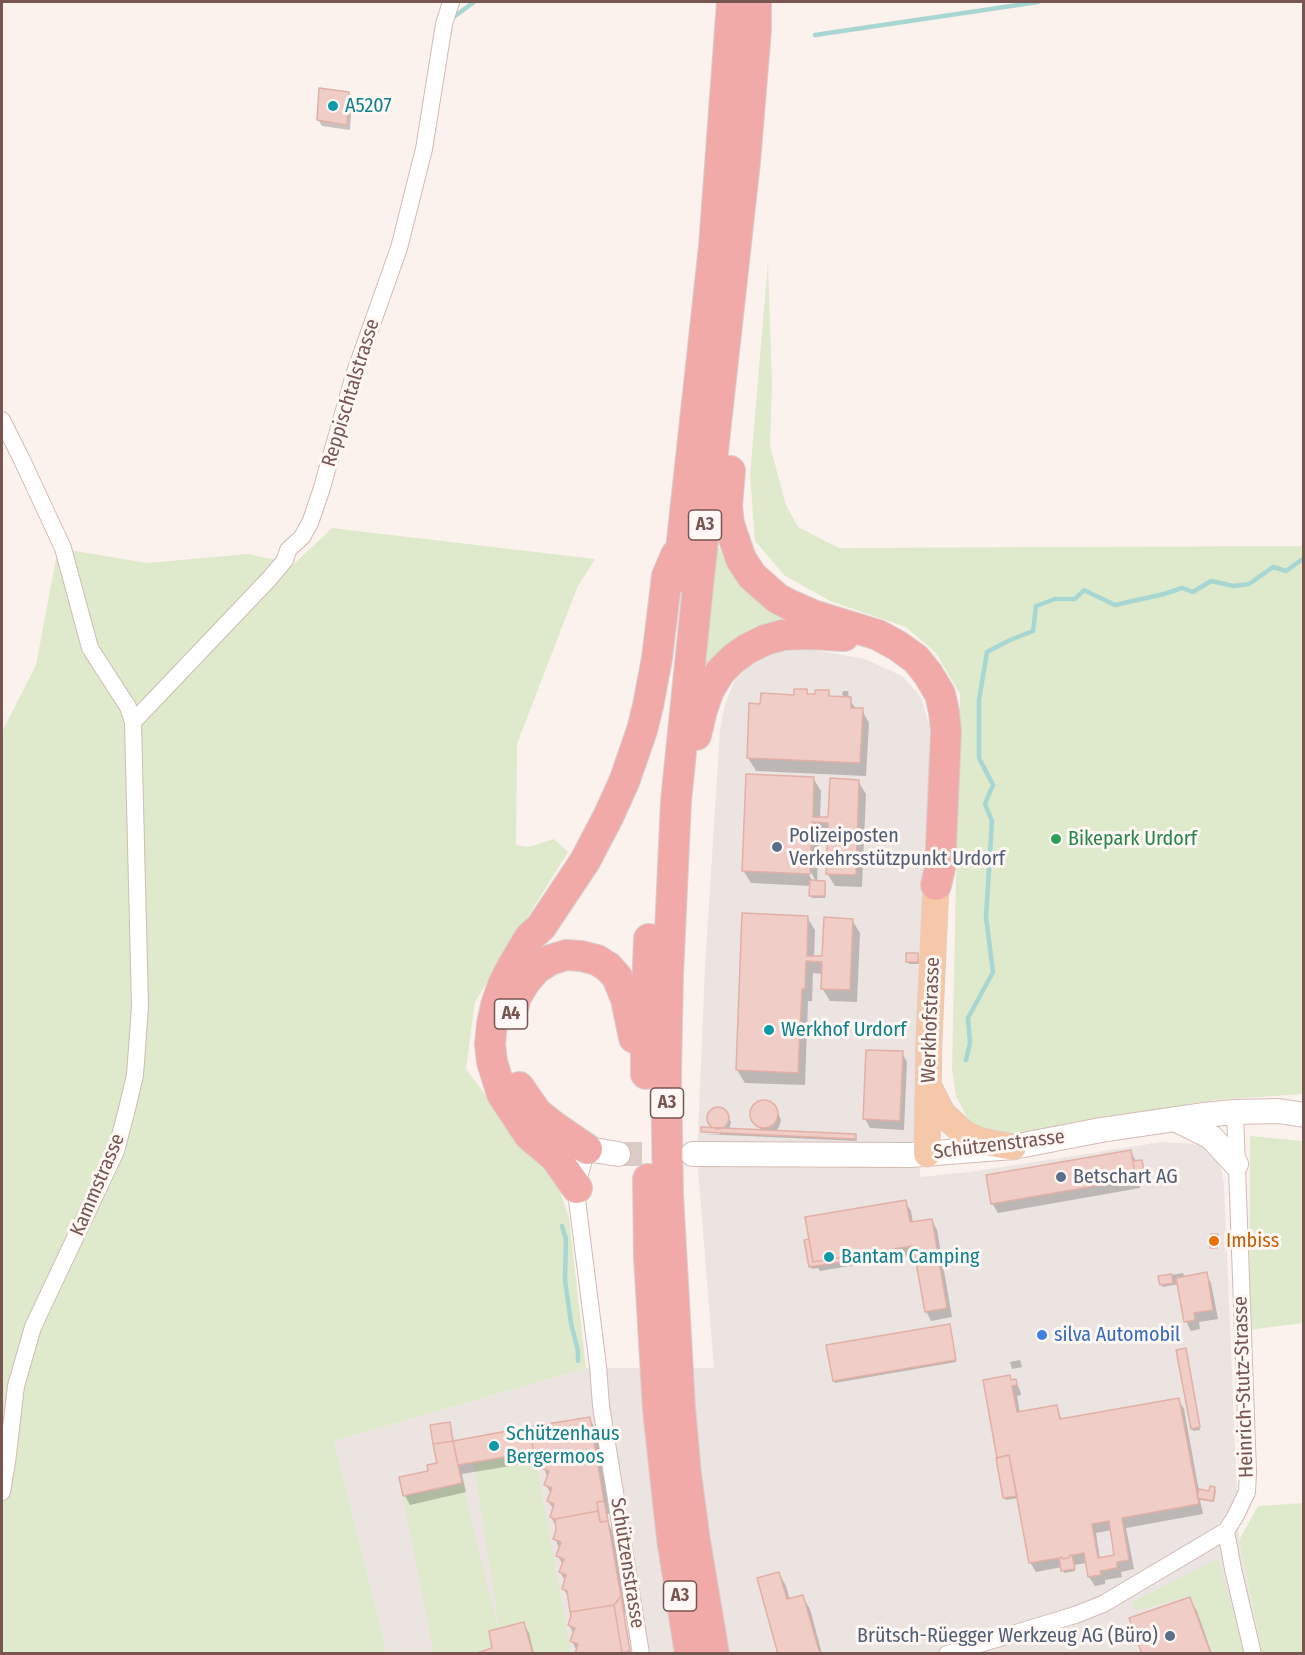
<!DOCTYPE html>
<html>
<head>
<meta charset="utf-8">
<style>
	body { margin:0 }
	#map { position:relative; width:1305px; height:1655px; overflow:hidden; background:#fcf2ed; font-family:"Fira Sans Condensed",sans-serif }
	canvas { display:block }
	.frame { position:absolute; inset:0; border:3px solid #775550; pointer-events:none }
</style>
</head>
<body>
<div id="map">
<canvas width="1305" height="1655"></canvas>
<div class="frame"></div>
</div>
<script>
const g = document.querySelector('canvas').getContext('2d');
g.lineJoin = 'round';
function fillPath(path, color) { g.fillStyle = color; g.fill(path, 'evenodd'); }
const poly = rows => new Path2D(rows.map(r => 'M' + r).join(''));
function stroke(path, color, width, dash) { g.strokeStyle = color; g.lineWidth = width; g.lineCap = dash ? 'butt' : 'round'; g.setLineDash(dash || []); g.stroke(path); }
function drawText(font, color, halo, rows, align = 'center') {
  g.font = font + ' "Fira Sans Condensed",sans-serif'; g.lineWidth = 6; g.setLineDash([]); g.textBaseline = 'middle'; g.strokeStyle = halo; g.fillStyle = color; for (const [text, x, y, turn = 0] of rows) {
    g.save(); g.translate(x, y); g.rotate((+turn || 0) * Math.PI / 180); g.textAlign = isNaN(turn) ? turn : align; if (halo) g.strokeText(text, 0, 0); g.fillText(text, 0, 0); g.restore();
  }
}
fillPath(poly([
	[815,650,865,659,902,676,921,697,930,728,921,1066,920,1177,970,1172,1162,1142,1193,1144,1207,1148,1214,1155,1221,1168,1224,1184,1239,1540,1262,1653,387,1653,334,1441,586,1368,714,1368,697,1157,705,967,720,731,725,704,734,682,751,663,771,652]
]), '#ece4e1');
fillPath(poly([
	[768,262,772,384,770,446,786,505,798,527,839,548,1303,546,1303,1094,1215,1100,1001,1137,973,1129,956,1096,952,1068,960,694,936,653,906,627,830,601,784,575,755,541,750,476],
	[332,528,595,559,577,588,517,744,516,845,529,847,554,839,568,852,475,1002,466,1069,509,1127,554,1173,569,1218,586,1368,334,1441,387,1653,2,1653,2,732,36,665,58,548,147,563,248,554,294,564],
	[718,546,739,577,806,627,703,675],
	[1250,1136,1303,1141,1303,1323,1249,1330],
	[534,1452,571,1653,434,1653,403,1496,462,1483,502,1646,474,1462],
	[1303,1503,1303,1653,1262,1653,1239,1540,1258,1506],
	[1218,1559,1245,1653,1212,1653,1191,1595,1136,1611,1132,1602]
]), '#deeacb');
fillPath(poly([
	[348,94,352,100,350,130,322,126,318,120],
	[806,691,809,695,828,692,832,698,845,699,842,694,843,691,848,691,849,699,857,710,862,710,869,723,866,776,756,771,748,758,762,705,795,696],
	[813,778,821,791,820,819,830,819,858,781,866,794,862,887,835,886,827,873,829,835,819,834,817,882,824,882,826,885,825,898,812,898,811,895,811,886,751,883,743,870],
	[808,866,816,882,813,882,805,868],
	[807,917,815,930,814,958,824,958,852,920,860,933,857,1002,830,1001,822,988,823,974,813,973,812,1001,808,1001,805,1085,745,1083,737,1070],
	[918,955,919,964,909,964,907,961],
	[902,1053,907,1062,904,1130,870,1128,865,1119],
	[762,1102,769,1102,774,1106,778,1113,781,1120,779,1127,775,1132,855,1135,857,1141,703,1134,720,1134,709,1120,711,1112,719,1109,724,1111,731,1122,729,1130,763,1131,759,1128,753,1118,754,1108],
	[1130,1151,1136,1161,1142,1164,1145,1180,1139,1181,1140,1188,998,1213,992,1203],
	[905,1202,911,1211,913,1223,932,1220,937,1230,952,1317,931,1321,926,1311,916,1255,820,1271,818,1268,812,1269,811,1267,806,1241],
	[1183,1273,1185,1278,1206,1274,1211,1283,1218,1319,1199,1322,1200,1329,1191,1331,1186,1321,1179,1284,1163,1287,1161,1284,1160,1277],
	[950,1328,956,1362,835,1383,834,1380],
	[1187,1352,1200,1430,1193,1431,1192,1428],
	[1020,1360,1022,1367,1012,1369,1010,1362],
	[1010,1376,1012,1381,1015,1381,1020,1390,1021,1395,1017,1396,1020,1413,1056,1407,1062,1420,1178,1399,1184,1409,1199,1491,1210,1492,1214,1488,1216,1491,1214,1502,1200,1500,1203,1514,1126,1528,1134,1569,1121,1572,1122,1577,1105,1580,1105,1584,1095,1586,1089,1577,1087,1563,1074,1565,1075,1571,1064,1573,1062,1567,1036,1572,1030,1562,1019,1498,1006,1500,1005,1498,998,1459],
	[1112,1530,1116,1556,1100,1559,1096,1533],
	[590,1419,597,1432,611,1513,607,1514,609,1525,615,1536,627,1609,624,1615,630,1654,577,1651,572,1641,574,1634,569,1625,573,1616,570,1600,563,1588,566,1582,560,1572,563,1565,558,1556,560,1549,555,1539,557,1528,551,1517,554,1510,548,1501,551,1494,546,1485,548,1478,541,1461,462,1474,466,1492,410,1505,405,1496,401,1479,430,1472,438,1464,449,1423,454,1442],
	[779,1573,786,1586,790,1600,802,1596,810,1609,822,1654,779,1654],
	[1189,1598,1197,1611,1212,1654,1144,1654],
	[523,1624,529,1633,534,1654,479,1654,494,1650]
]), '#0003');
stroke(poly([
	[455,16,474,2],
	[815,35,1038,2],
	[966,1060,970,1043,968,1018,993,972,986,917,992,821,985,804,993,785,979,758,979,700,987,652,1010,640,1033,631,1036,606,1055,599,1075,599,1084,590,1115,605,1164,594,1182,588,1193,592,1211,581,1234,586,1249,584,1273,567,1286,571,1304,558],
	[562,1226,566,1239,565,1280,571,1323,578,1351,578,1361]
]), '#a8d6d3', 4.5);
const building = poly([
	[319,88,349,92,347,125,317,120,319,88],
	[794,689,807,689,807,694,815,694,815,690,829,690,829,696,851,697,851,708,863,708,860,763,747,758,749,703,760,704,761,693,794,695,794,689],
	[746,774,814,777,813,817,828,817,830,778,859,780,856,875,826,874,828,823,812,822,810,874,742,871,746,774],
	[810,880,825,881,825,896,809,896,810,880],
	[742,913,808,916,807,956,822,956,824,917,853,919,850,990,821,989,822,962,806,961,805,989,802,989,798,1073,736,1070,742,913],
	[906,953,918,953,918,962,906,962,906,953],
	[866,1050,903,1051,900,1121,863,1119,866,1050],
	'750 1114a14 14 0 1 1 28 0a14 14 0 1 1-28 0Z',
	'707 1118a11 11 0 1 1 22 0a11 11 0 1 1-22 0Z',
	[701,1127,856,1134,856,1139,701,1132,701,1127],
	[1131,1150,1136,1179,991,1204,986,1175,1131,1150],
	[1142,1160,1145,1177,1136,1179,1133,1161,1142,1160],
	[906,1200,910,1222,932,1219,947,1308,925,1312,913,1246,813,1262,805,1217,906,1200],
	[1211,1234,1218,1234,1217,1248,1210,1248,1211,1234],
	[809,1239,813,1262,880,1251,881,1256,809,1267,804,1240,809,1239],
	[1207,1272,1213,1310,1194,1313,1195,1320,1184,1322,1176,1278,1207,1272],
	[1172,1274,1173,1283,1160,1285,1158,1276,1172,1274],
	[950,1324,956,1360,833,1381,826,1345,950,1324],
	[1186,1348,1200,1427,1191,1429,1176,1350,1186,1348],
	[1010,1375,1011,1380,1016,1379,1017,1385,1012,1386,1017,1412,1057,1405,1060,1419,1179,1398,1199,1504,1122,1518,1129,1560,1117,1562,1117,1568,1100,1571,1101,1575,1088,1577,1084,1553,1069,1556,1069,1558,1062,1559,1062,1557,1059,1558,1029,1563,1009,1455,997,1458,983,1380,1010,1375],
	[1109,1521,1114,1555,1098,1558,1092,1524,1109,1521],
	[590,1417,604,1501,597,1502,598,1511,555,1519,550,1517,554,1504,547,1501,552,1488,544,1485,549,1471,541,1468,544,1459,543,1450,534,1452,529,1427,590,1417],
	[450,1422,453,1441,433,1444,430,1425,450,1422],
	[529,1427,534,1452,458,1465,453,1441,529,1427],
	[453,1441,462,1483,403,1496,399,1477,428,1471,427,1465,437,1463,433,1444,453,1441],
	[1009,1455,1017,1496,1003,1498,996,1458,1009,1455],
	[1210,1486,1215,1487,1213,1501,1197,1498,1199,1489,1209,1491,1210,1486],
	[604,1501,608,1521,600,1522,597,1502,604,1501],
	[598,1511,600,1522,608,1521,621,1596,614,1605,570,1612,567,1591,562,1589,566,1575,559,1572,564,1559,556,1556,561,1542,553,1539,556,1530,555,1519,598,1511],
	[1072,1555,1075,1569,1061,1571,1059,1558,1062,1557,1062,1559,1069,1558,1069,1556,1072,1555],
	[779,1572,787,1599,803,1595,820,1654,778,1654,757,1578,779,1572],
	[621,1596,630,1651,622,1653,614,1605,621,1596],
	[1190,1597,1211,1654,1142,1654,1129,1618,1190,1597],
	[614,1605,622,1653,630,1651,631,1654,575,1654,578,1644,570,1641,575,1628,568,1625,571,1616,570,1612,614,1605],
	[524,1622,533,1654,474,1654,492,1648,489,1631,524,1622]
]);
fillPath(building, '#f0cdc6');
stroke(building, '#e2b0a7', 1.5);
stroke(poly([
	[618,1154,684,1154]
]), '#dbcbc6', 24, [24, 12]);
const street = poly([
	[2,420,22,460,63,548,90,648,128,707,133,722,140,1007,135,1075,127,1109,116,1151,33,1327,16,1386,7,1462,2,1492],
	[133,722,270,578,285,560,288,550,302,537,310,523,321,491,354,375,399,248,424,149,444,24,451,2],
	[1235,1112,1248,1472,1247,1492,1235,1517,1226,1531,1233,1569,1253,1654],
	[587,1149,579,1177,577,1200,598,1366,601,1406,641,1654],
	[947,1654,1075,1615,1103,1604,1226,1531]
]);
const secondary = poly([
	[1175,1119,1211,1137,1236,1164],
	[587,1149,618,1154],
	[693,1154,910,1155,1013,1147,1101,1130,1203,1115,1235,1112,1279,1111,1304,1115]
]);
const primary = poly([
	[929,1087,943,1114,965,1134,981,1141,1013,1147],
	[927,1154,929,1040,936,885]
]);
const highway = poly([
	[730,471,727,506,729,524,741,559,752,576,777,598,790,605,813,615,878,635,898,646,916,659,928,674,940,694,944,712,946,732,940,868,936,885],
	[678,577,714,246,732,2],
	[696,735,702,710,709,690,720,672,733,659,747,649,765,640,783,635,811,634,844,636],
	[513,1008,516,997,525,982,536,969,550,960,566,955,581,956,597,960,608,967,617,977,626,999,634,1038],
	[646,1074,646,1015,649,939],
	[519,1087,537,1113,552,1125,587,1149],
	[648,1179,649,1257,658,1410,672,1539,690,1654],
	[577,1188,555,1157,529,1135,502,1094,492,1062,490,1044,492,1024,496,1005,503,985,512,967,530,937,541,927,585,861,608,817,624,782,642,730,648,706,657,658,667,576,676,555],
	[714,1654,695,1541,686,1474,680,1408,668,1194,666,1070,668,975,676,801,698,586,745,162,756,30,756,2]
]);
stroke(street, '#d1bbb4', 18);
stroke(secondary, '#d6bbb5', 26);
stroke(primary, '#d9cfce', 27);
stroke(highway, '#d9cfce', 32);
stroke(street, '#fff', 16);
stroke(secondary, '#fff', 24);
stroke(primary, '#f5c8aa', 26);
stroke(highway, '#f2aaa8', 30);
for (const [x, y, r, color] of [
	[333,106,6,"#0f9aa8"],
	[1056,839,6,"#2e9e5b"],
	[777,847,6,"#5c6f8a"],
	[769,1030,6,"#0f9aa8"],
	[1061,1177,6,"#5c6f8a"],
	[1214,1241,6,"#e8710a"],
	[829,1257,6,"#0f9aa8"],
	[1042,1335,6,"#3f7fe0"],
	[494,1446,6,"#0f9aa8"],
	[1170,1636,6,"#5c6f8a"]
]) { const dot = new Path2D(); dot.arc(x, y, r, 0, 2 * Math.PI); g.fillStyle = color; g.fill(dot); stroke(dot, '#fef7f3', 2); }
for (const [x, y, w] of [
	[705,525,33],
	[511,1014,33],
	[667,1103,33],
	[680,1596,33]
]) { const box = new Path2D(); box.roundRect(x - w / 2, y - 15, w, 30, 4.5); g.fillStyle = '#fef7f3'; g.fill(box); stroke(box, '#775550', 1.5); }
drawText('bold 18px', '#775550', null, [
	["A3",705,525],
	["A4",511,1014],
	["A3",667,1103],
	["A3",680,1596]
]);
drawText('20px', '#0d838f', '#fef7f3', [
	["A5207",345,106],
	["Werkhof Urdorf",781,1030],
	["Bantam Camping",841,1257],
	["Schützenhaus",506,1434],
	["Bergermoos",506,1457]
], 'left');
drawText('20px', '#775550', '#fef7f3', [
	["Reppischtalstrasse",351,393,-73],
	["Werkhofstrasse",931,1020,-88],
	["Schützenstrasse",999,1145,-7],
	["Kammstrasse",98,1185,-67],
	["Heinrich-Stutz-Strasse",1244,1387,-92],
	["Schützenstrasse",627,1563,81]
]);
drawText('20px', '#4e5e75', '#fef7f3', [
	["Polizeiposten",789,836],
	["Verkehrsstützpunkt Urdorf",789,859],
	["Betschart AG",1073,1177],
	["Brütsch-Rüegger Werkzeug AG (Büro)",1158,1636,"right"]
], 'left');
drawText('20px', '#27864d', '#fef7f3', [
	["Bikepark Urdorf",1068,839]
], 'left');
drawText('20px', '#c56008', '#fef7f3', [
	["Imbiss",1226,1241]
], 'left');
drawText('20px', '#366cbe', '#fef7f3', [
	["silva Automobil",1054,1335]
], 'left');
</script>
</body>
</html>
